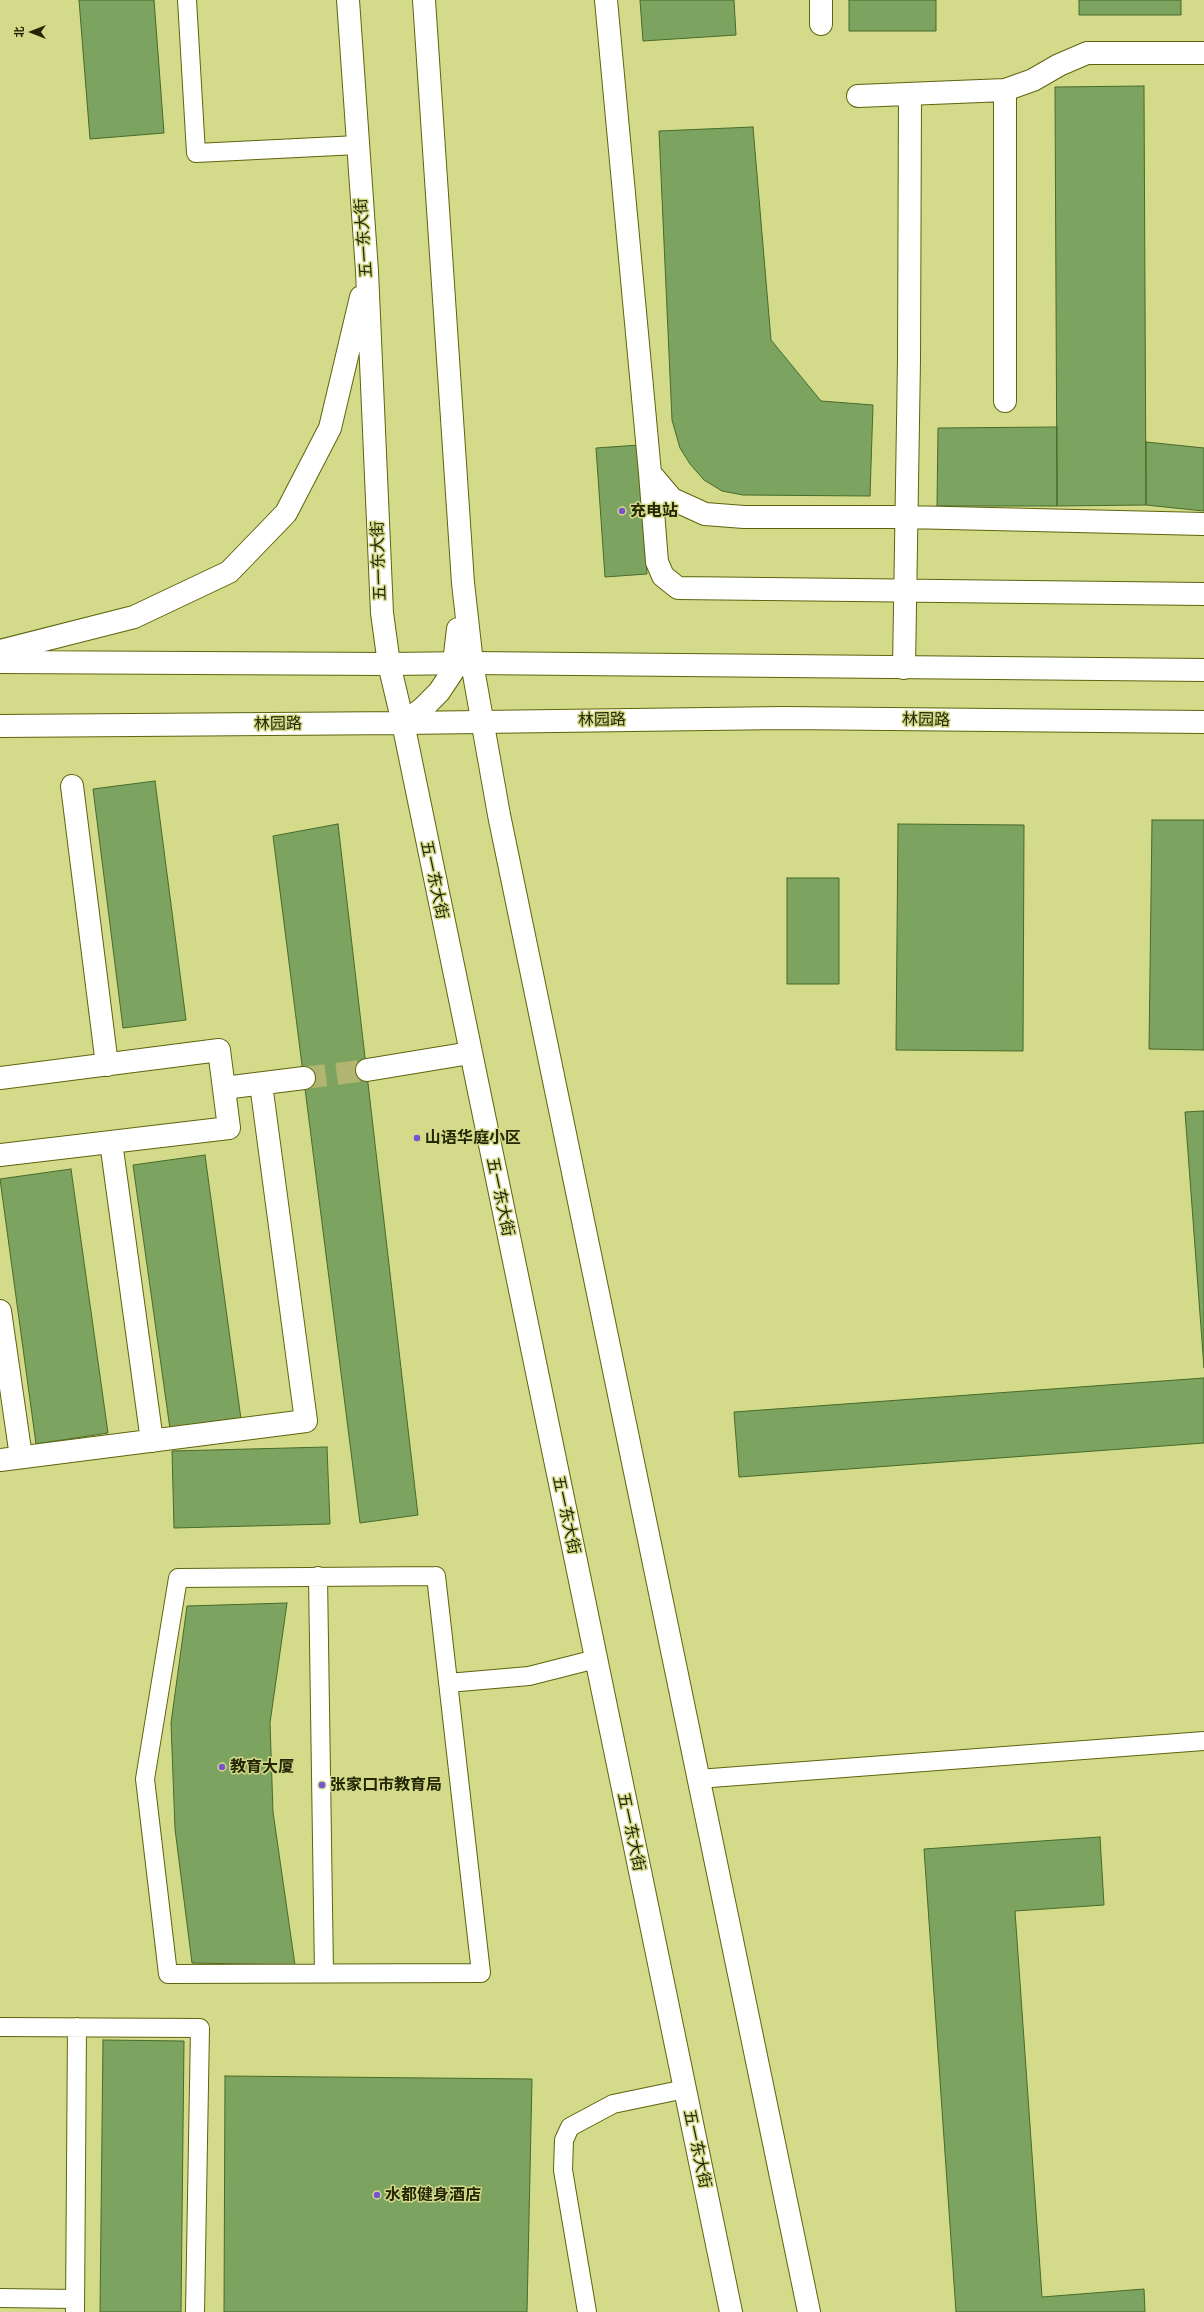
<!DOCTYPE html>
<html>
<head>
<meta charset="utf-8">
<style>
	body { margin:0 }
	#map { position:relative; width:1204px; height:2312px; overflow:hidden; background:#d3da8a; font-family:"Alegreya Sans","Noto Sans SC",sans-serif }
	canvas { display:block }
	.north { position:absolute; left:12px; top:12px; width:40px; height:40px; -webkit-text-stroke:3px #d3da8a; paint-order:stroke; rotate:270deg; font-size:11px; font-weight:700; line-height:16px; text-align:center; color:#242604 }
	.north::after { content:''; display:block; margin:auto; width:14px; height:18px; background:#242604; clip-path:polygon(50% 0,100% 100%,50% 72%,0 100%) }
</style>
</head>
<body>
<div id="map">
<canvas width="1204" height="2312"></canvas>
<div class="north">北</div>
</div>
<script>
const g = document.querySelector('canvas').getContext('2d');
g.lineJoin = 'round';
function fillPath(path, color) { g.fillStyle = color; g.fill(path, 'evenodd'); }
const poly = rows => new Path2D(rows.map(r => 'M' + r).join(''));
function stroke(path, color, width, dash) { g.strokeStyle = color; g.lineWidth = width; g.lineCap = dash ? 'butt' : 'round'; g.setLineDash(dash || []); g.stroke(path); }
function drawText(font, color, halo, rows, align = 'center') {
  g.font = font + ' "Alegreya Sans","Noto Sans SC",sans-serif'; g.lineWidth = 3; g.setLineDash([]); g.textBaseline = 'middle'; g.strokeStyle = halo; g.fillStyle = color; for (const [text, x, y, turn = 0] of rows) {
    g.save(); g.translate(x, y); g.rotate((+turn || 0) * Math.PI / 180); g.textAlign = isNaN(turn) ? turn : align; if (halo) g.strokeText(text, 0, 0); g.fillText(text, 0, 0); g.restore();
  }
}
const building = poly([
	[79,0,154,0,164,133,90,139,79,0],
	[640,0,734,0,736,35,643,41,640,0],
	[849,0,936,0,936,31,849,31,849,0],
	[1079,0,1181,0,1181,15,1079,15,1079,0],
	[1144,86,1146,505,1057,506,1055,87,1144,86],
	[753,127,771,340,821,401,873,405,870,496,743,495,722,491,704,480,690,464,680,448,672,420,659,131,753,127],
	[1057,427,1057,506,937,506,938,428,1057,427],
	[1146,442,1204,448,1204,511,1146,505,1146,442],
	[639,445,647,574,605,577,596,448,639,445],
	[155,781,186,1020,123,1028,93,789,155,781],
	[1152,820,1204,820,1204,1050,1149,1049,1152,820],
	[338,824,418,1515,360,1523,273,836,338,824],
	[898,824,1024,825,1023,1051,896,1050,898,824],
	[787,878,839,878,839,984,787,984,787,878],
	[1204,1111,1204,1368,1185,1112,1204,1111],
	[205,1155,241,1419,170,1429,133,1165,205,1155],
	[71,1169,108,1433,36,1444,0,1179,71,1169],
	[1204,1378,1204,1443,739,1477,734,1412,1204,1378],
	[327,1447,330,1524,174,1528,172,1451,327,1447],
	[287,1603,270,1723,273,1812,295,1965,192,1963,175,1829,171,1723,187,1606,287,1603],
	[1100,1837,1104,1905,1015,1911,1042,2297,1144,2289,1145,2312,956,2312,924,1849,1100,1837],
	[103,2040,184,2041,181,2312,100,2312,103,2040],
	[225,2076,532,2079,527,2312,224,2312,225,2076]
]);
fillPath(building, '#7da360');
stroke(building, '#476b29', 1);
stroke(poly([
	[304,1078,367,1070]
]), '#b0b66f', 22, [22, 11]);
const service = poly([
	[187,0,196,153,358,145],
	[318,1576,324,1973],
	[436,1576,481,1973,168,1974,145,1779,178,1578,436,1576],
	[448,1683,529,1676,596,1659],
	[698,1779,1204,1741],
	[0,2027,200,2028,195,2312],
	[0,2298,75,2299],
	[75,2312,77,2027],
	[587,2312,563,2170,564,2140,570,2127,613,2104,685,2089]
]);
const minor = poly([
	[606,0,650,473,672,499,705,514,744,517,906,517,1204,524],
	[821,24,821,0],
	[858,96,1005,90,1033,80,1059,65,1087,53,1204,53],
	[1005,401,1005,90],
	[650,473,657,562,663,576,678,588,1204,594],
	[904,668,909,360,910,94],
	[72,786,107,1065],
	[367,1070,470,1053],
	[0,1078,219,1050,229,1128,0,1155],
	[224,1088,304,1078],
	[111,1142,152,1441],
	[0,1311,21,1457],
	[0,1460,306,1421,261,1084]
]);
const secondary = poly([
	[389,664,472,663,1204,670],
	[403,723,784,718,1204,722]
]);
const primary = poly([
	[348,0,367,271,382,613,389,664,403,723,731,2312],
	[424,0,463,583,472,663,499,815,809,2312],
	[0,651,134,617,229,572,286,513,330,428,361,297],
	[0,662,389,664],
	[0,726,403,723,423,708,439,692,453,671,458,629]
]);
stroke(service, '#5f640c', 20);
stroke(minor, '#5f640c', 24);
stroke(secondary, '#5f640c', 24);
stroke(primary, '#5f640c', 24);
stroke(service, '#fff', 18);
stroke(minor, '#fff', 22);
stroke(secondary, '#fff', 22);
stroke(primary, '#fff', 22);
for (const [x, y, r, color] of [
	[622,511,4,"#7753cd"],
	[417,1138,4,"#7753cd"],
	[222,1767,4,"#7753cd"],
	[322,1785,4,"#7753cd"],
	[377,2195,4,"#7753cd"]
]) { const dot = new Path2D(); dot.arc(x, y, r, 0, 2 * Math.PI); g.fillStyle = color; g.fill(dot); stroke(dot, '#d3da8a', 1.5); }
drawText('16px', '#242604', '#d3da8a', [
	["五一东大街",364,238,-94],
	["五一东大街",379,561,-92],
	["林园路",602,720,-1],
	["林园路",926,720,1],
	["林园路",278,724,-1],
	["五一东大街",434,880,78],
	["五一东大街",500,1197,78],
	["五一东大街",566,1515,78],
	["五一东大街",631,1832,78],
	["五一东大街",697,2149,78]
]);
drawText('bold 16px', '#242604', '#d3da8a', [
	["充电站",630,511],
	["山语华庭小区",425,1138],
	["教育大厦",230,1767],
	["张家口市教育局",330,1785],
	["水都健身酒店",385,2195]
], 'left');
</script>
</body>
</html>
